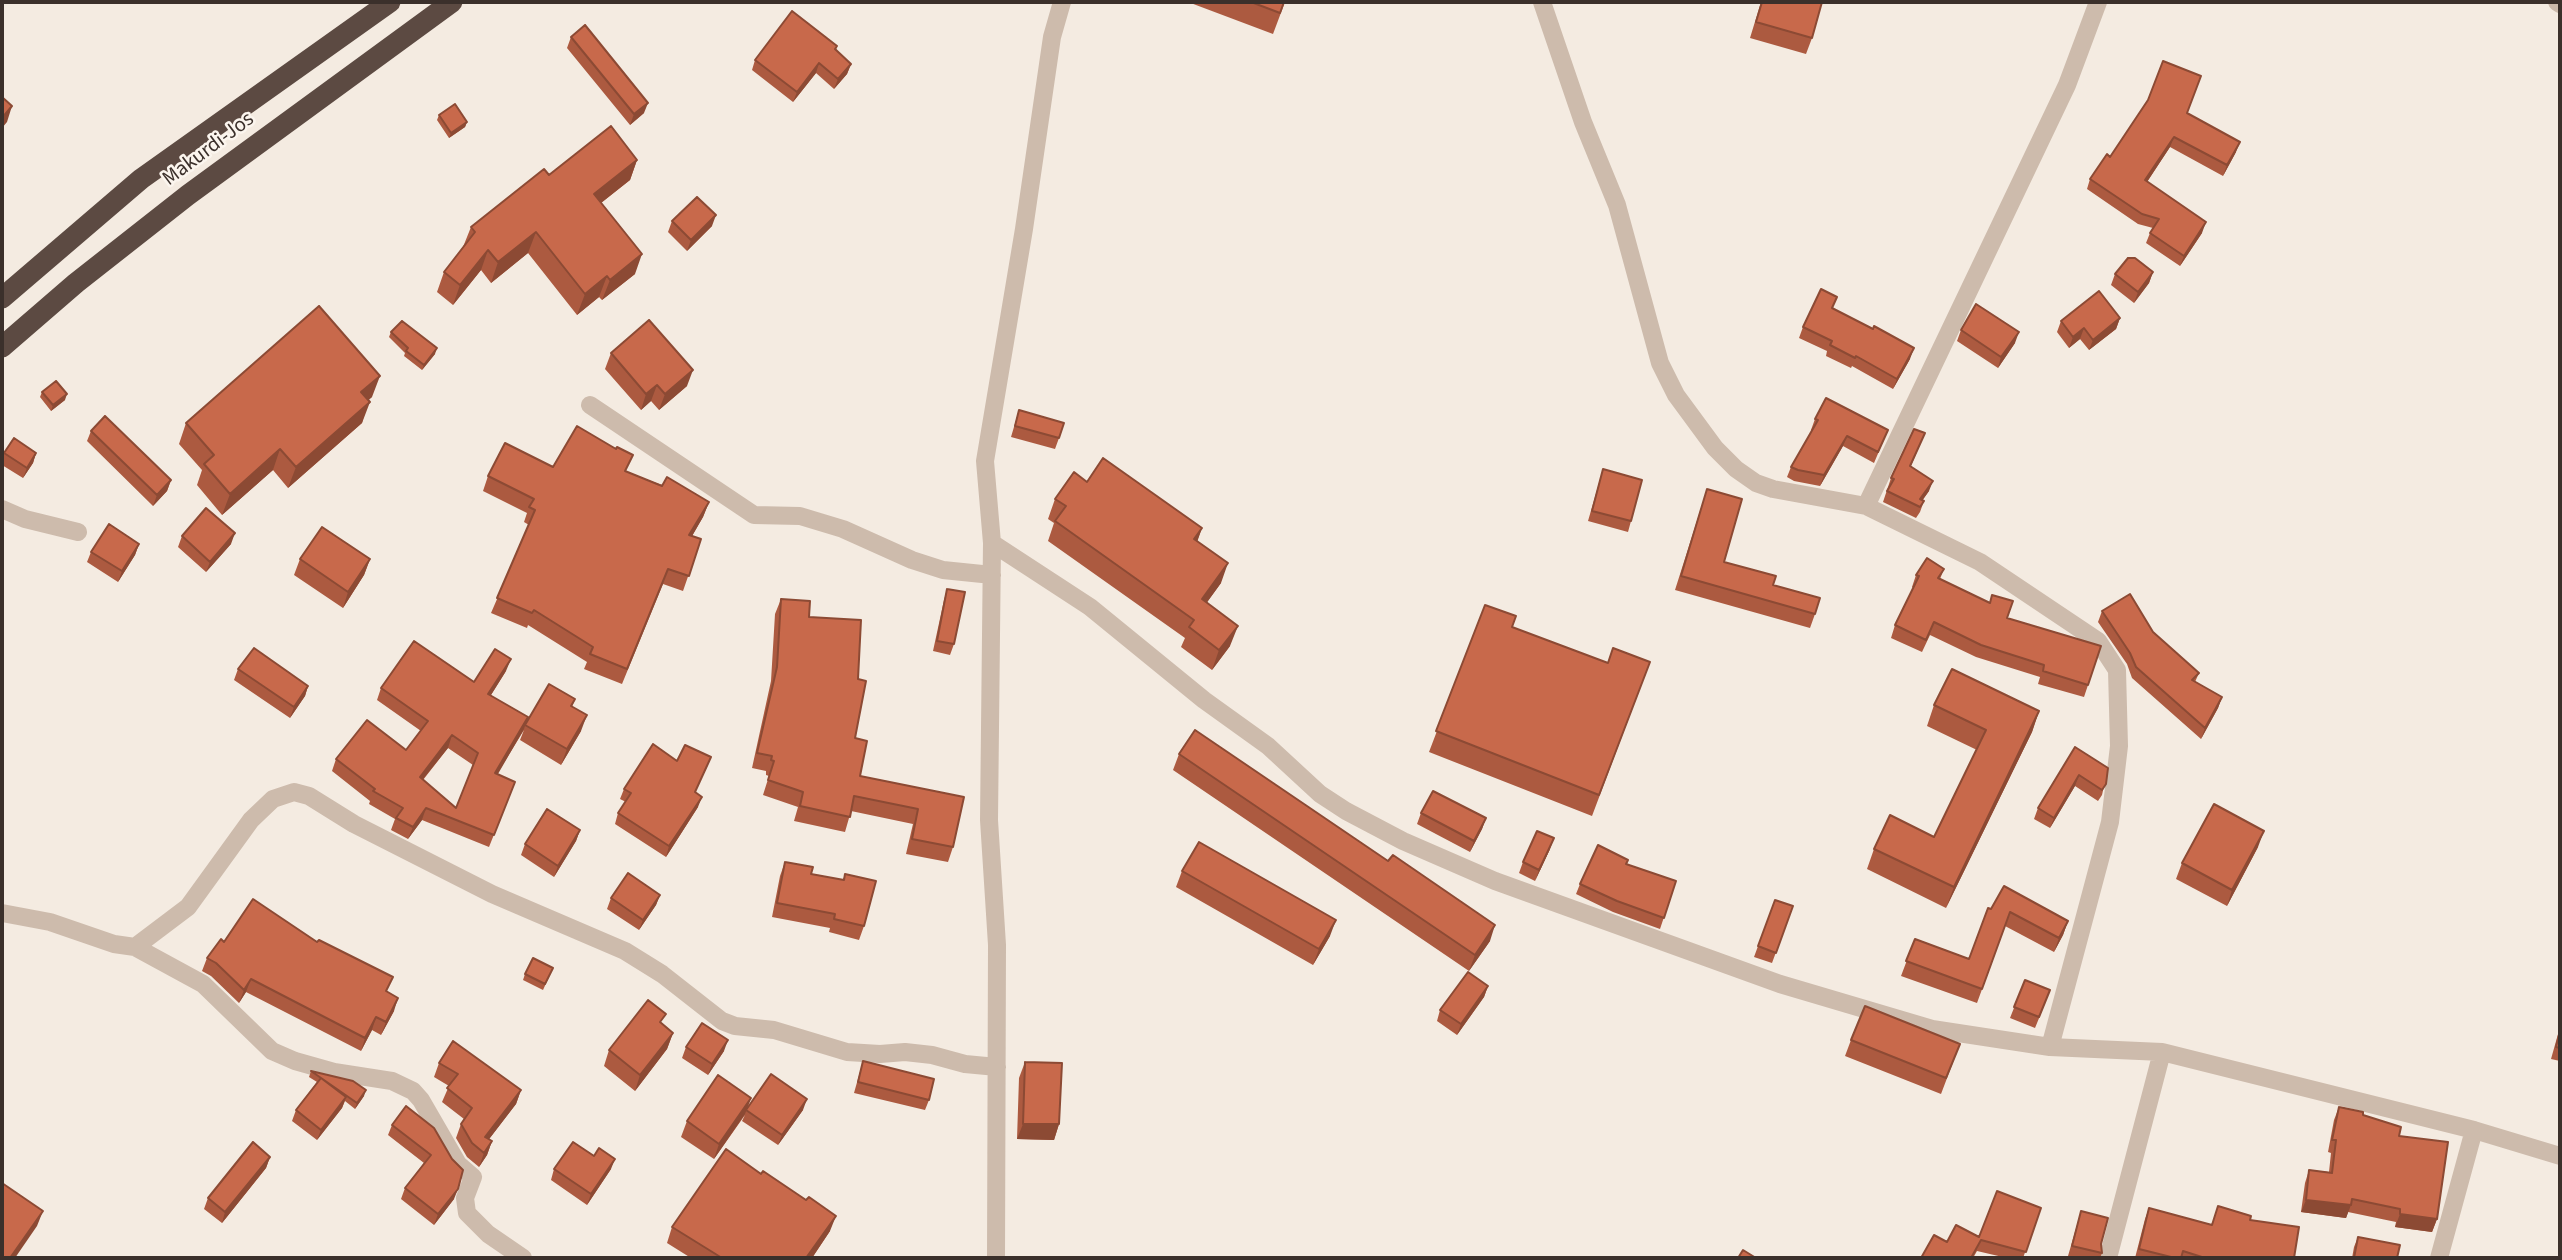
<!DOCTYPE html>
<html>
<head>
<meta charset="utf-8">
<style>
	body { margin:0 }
	#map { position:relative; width:2562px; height:1260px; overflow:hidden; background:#f4ebe1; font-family:"Source Sans 3",sans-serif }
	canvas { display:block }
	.frame { position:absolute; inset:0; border:4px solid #3b302b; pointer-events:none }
</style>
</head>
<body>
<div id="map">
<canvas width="2562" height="1260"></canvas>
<div class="frame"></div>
</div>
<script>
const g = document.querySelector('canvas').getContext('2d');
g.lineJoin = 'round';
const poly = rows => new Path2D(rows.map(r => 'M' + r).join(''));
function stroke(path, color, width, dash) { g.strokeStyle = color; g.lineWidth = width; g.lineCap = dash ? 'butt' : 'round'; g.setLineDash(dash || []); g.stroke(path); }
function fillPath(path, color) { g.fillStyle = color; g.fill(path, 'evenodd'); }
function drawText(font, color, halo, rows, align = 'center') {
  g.font = font + ' "Source Sans 3",sans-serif'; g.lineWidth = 5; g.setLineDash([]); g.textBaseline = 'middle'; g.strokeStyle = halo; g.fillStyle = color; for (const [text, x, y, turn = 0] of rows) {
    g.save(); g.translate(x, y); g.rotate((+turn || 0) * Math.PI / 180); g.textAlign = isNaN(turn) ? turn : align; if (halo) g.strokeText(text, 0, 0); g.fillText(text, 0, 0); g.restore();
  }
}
stroke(poly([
	[1542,2,1583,122,1617,205,1660,363,1676,395,1715,448,1736,469,1756,483,1773,489,1866,506,1980,562,2098,641,2117,670,2119,746,2110,822,2050,1047],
	[2557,2,2560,4],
	[590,405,754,515,800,516,843,529,912,560,943,570,992,575],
	[1866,506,2067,85,2098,2],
	[2,509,25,519,78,532],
	[992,543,1090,607,1204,700,1268,746,1320,794,1346,811,1403,841,1495,881,1780,984,1932,1029,2050,1047,2162,1052,2474,1130,2560,1156],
	[2,913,50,922,114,944,135,947,203,984,272,1051,295,1061,334,1072,392,1081,413,1091,421,1100,458,1164,473,1177,465,1198,467,1213,488,1234,523,1258],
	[135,947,188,907,251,820,273,799,294,792,309,796,354,824,492,894,625,951,662,974,722,1021,735,1026,774,1030,847,1052,880,1054,905,1052,932,1055,965,1064,997,1067],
	[996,1258,997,945,989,820,992,543,985,461,1024,229,1052,37,1062,2],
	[2108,1258,2162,1052],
	[2439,1258,2474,1130]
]), '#cdbbac', 18);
stroke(poly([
	[2,298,141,179,390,2],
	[2,347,76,283,188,195,452,2]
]), '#5c4a42', 21);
fillPath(poly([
	[1188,2,1285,2,1273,34],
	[1761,2,1820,2,1812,38,1806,54,1750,38],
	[571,37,644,113,630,125,567,48],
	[837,46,836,50,851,64,847,74,834,89,816,73,793,102,752,70,755,60],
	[2187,113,2236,152,2223,176,2170,147,2147,182,2202,233,2180,266,2146,243,2150,233,2153,228,2138,224,2087,189,2090,179,2110,157],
	[439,115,467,122,465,127,449,138,437,120],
	[637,160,630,180,601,203,635,274,602,300,599,297,577,315,528,253,491,283,481,270,453,305,437,292,444,272,463,247,471,227,549,175],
	[672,221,712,226,687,251,668,232],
	[2153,272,2149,283,2134,303,2111,285,2115,274],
	[1833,308,1910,359,1893,389,1852,366,1851,368,1826,356,1827,351,1799,338,1803,327],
	[2120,318,2116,329,2089,350,2080,339,2069,348,2057,332,2061,321],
	[1961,330,2015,343,1998,368,1957,341],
	[391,332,435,354,422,370,404,356,405,353,389,337],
	[611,353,687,386,659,410,651,401,641,410,605,369],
	[42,392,65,400,51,411,40,397],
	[372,397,368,400,362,423,288,488,273,470,222,515,197,485,202,470,179,444,186,423],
	[1019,410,1059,438,1055,449,1011,437],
	[1815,419,1888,430,1874,463,1843,446,1820,486,1794,481,1787,477,1791,467,1812,430,1811,430],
	[91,431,171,480,167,491,153,506,87,441],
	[1925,433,1911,466,1929,491,1922,501,1924,501,1920,512,1916,518,1883,502,1891,478],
	[4,453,36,453,33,463,23,478,2,465,2,461],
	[553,467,626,472,709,502,703,517,692,536,701,539,683,591,663,584,622,684,584,669,587,662,528,625,527,628,491,613,529,525,524,522,527,513,483,491,488,476],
	[1603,469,1631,521,1628,532,1588,521],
	[1087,482,1202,528,1197,541,1221,583,1207,602,1230,646,1212,670,1181,647,1185,638,1048,541,1054,523,1048,519,1055,499],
	[1707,489,1724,562,1773,585,1815,614,1810,628,1675,590],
	[182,536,231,544,206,572,178,547],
	[139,544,135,555,118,582,87,562,91,552],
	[300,559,370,559,364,575,343,608,294,575],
	[1944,569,1940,579,1990,603,1992,595,2007,618,2088,685,2084,697,2038,684,2040,677,1976,657,1930,635,1922,652,1891,638,1895,625,1913,588,1912,587,1916,575],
	[947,589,954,644,950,655,933,651,944,600],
	[781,599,809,617,855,738,860,776,964,797,953,847,948,862,906,854,913,824,851,811,845,832,794,821,798,807,763,795,769,776,766,775,766,771,752,768,771,681,775,614],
	[1485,605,1512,627,1608,663,1650,662,1592,816,1429,752],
	[2102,611,2153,632,2199,673,2195,682,2222,697,2218,708,2201,739,2132,678,2127,664,2098,622],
	[238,669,308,686,305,696,290,718,234,680],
	[506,671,491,695,526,724,575,699,572,707,581,731,561,765,520,740,524,730,497,774,515,782,489,847,422,820,408,839,391,830,395,819,369,804,370,801,332,771,336,759,406,750,421,731,377,700,381,688,474,682],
	[448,748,473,765,456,808,423,780],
	[1934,705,2039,711,2032,732,1946,908,1867,869,1874,849,1934,837,1977,750,1927,726],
	[2075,747,2108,768,2102,795,2098,801,2075,786,2050,828,2034,819,2038,808],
	[1179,754,1490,941,1469,971,1173,770],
	[677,761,707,767,695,792,698,807,666,857,615,824,618,813,626,802,620,799,624,789],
	[1421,813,1486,818,1482,829,1470,852,1417,824],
	[580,830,576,841,554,877,521,855,525,844],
	[2258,847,2227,906,2176,879,2182,863],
	[1550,849,1535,881,1519,873,1523,862],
	[785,862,811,874,843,880,845,874,864,926,859,940,829,932,830,928,772,917,780,876],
	[1626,865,1676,881,1660,929,1613,912,1576,894,1580,884],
	[1182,871,1330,936,1313,965,1176,887],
	[660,895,656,905,639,930,607,909,611,898],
	[1775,900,1793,906,1772,963,1754,957],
	[1991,909,2068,921,2063,935,2054,952,2005,926,1977,1003,1901,976,1915,939,1969,959],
	[207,958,387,992,394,1011,381,1035,372,1030,361,1051,246,992,239,1003,211,976,202,971],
	[553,968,543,990,523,980,525,974],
	[2025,980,2046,1001,2035,1028,2010,1018],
	[1488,986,1484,997,1457,1035,1437,1021,1440,1010],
	[663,1024,673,1033,667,1049,635,1091,604,1066,609,1050],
	[2560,1027,2560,1061,2551,1059],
	[1851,1040,1960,1044,1941,1094,1845,1056],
	[686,1047,724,1051,708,1075,682,1058],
	[863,1061,929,1100,925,1110,854,1093],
	[1025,1062,1059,1124,1054,1140,1017,1139,1019,1078],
	[439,1063,521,1090,516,1104,489,1139,492,1141,487,1155,479,1167,467,1157,456,1138,461,1124,464,1119,442,1102,449,1086,434,1077],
	[311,1071,364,1096,355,1109,345,1101,342,1108,317,1140,292,1121,296,1110,317,1082,309,1077],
	[751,1098,747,1109,803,1110,778,1145,742,1121,745,1115,714,1159,681,1137,687,1121],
	[406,1106,454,1199,434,1225,401,1199,405,1188,424,1163,388,1135,392,1125],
	[2339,1107,2363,1115,2399,1136,2437,1219,2432,1232,2395,1227,2396,1222,2348,1212,2346,1218,2301,1212,2305,1183,2309,1170,2329,1172,2331,1153,2328,1152,2334,1120],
	[270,1157,266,1168,222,1223,204,1209,208,1198],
	[554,1169,611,1169,587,1205,551,1180],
	[761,1174,806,1200,830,1231,812,1258,691,1258,667,1243,672,1227],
	[2041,1208,2023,1258,2007,1258,1977,1251,1973,1258,1921,1258,1947,1242,1979,1237],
	[2149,1208,2212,1225,2250,1220,2294,1258,2135,1258,2145,1219],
	[2081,1211,2102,1253,2100,1258,2075,1258,2068,1256],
	[2358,1237,2397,1258,2352,1258,2354,1247]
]), '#ac5a40');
fillPath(poly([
	[819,63,816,73,793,102,797,92],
	[851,64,847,74,834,89,838,79],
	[648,103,644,113,630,125,634,114],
	[12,106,7,122,2,128,2,118],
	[467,122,465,127,449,138,451,133],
	[2174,137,2170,147,2141,191,2145,180],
	[2240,142,2236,152,2223,176,2227,165],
	[637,160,630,180,587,214,594,194],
	[716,215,712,226,687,251,691,240],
	[2206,222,2202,233,2180,266,2184,256],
	[536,232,528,253,491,283,498,262],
	[488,250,481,270,453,305,460,285],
	[642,254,635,274,602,300,610,280],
	[2153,272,2149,283,2134,303,2138,292],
	[607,276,599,297,577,315,585,294],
	[2120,318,2116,329,2089,350,2093,340],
	[2084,328,2080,339,2069,348,2073,337],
	[2019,332,2015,343,1998,368,2001,357],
	[437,348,435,354,422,370,424,365],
	[1914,348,1910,359,1893,389,1897,379],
	[693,370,687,386,659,410,665,394],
	[380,376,372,397,354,413,361,392],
	[657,385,651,401,641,410,646,394],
	[67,394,65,400,51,411,53,405],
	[370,402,362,423,288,488,296,467],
	[1847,436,1843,446,1820,486,1824,475],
	[280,449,273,470,222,515,230,494],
	[36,453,33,463,23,478,27,468],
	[171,480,167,491,153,506,157,495],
	[1933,481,1929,491,1918,506,1920,499],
	[709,502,703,517,684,550,689,535],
	[1202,528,1195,548,1194,539],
	[235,533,231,544,206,572,210,562],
	[139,544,135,555,118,582,122,571],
	[370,559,364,575,343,608,348,592],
	[1228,563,1221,583,1195,619,1202,599],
	[1238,626,1230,646,1212,670,1219,650],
	[511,659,506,671,484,706,488,694],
	[308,686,305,696,290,718,294,707],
	[2222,697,2218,708,2201,739,2205,728],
	[2039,711,2032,732,1946,908,1954,887],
	[587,715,581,731,561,765,567,749],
	[528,717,524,729,491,786,495,773],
	[452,735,448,748,415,789,420,777],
	[2079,775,2075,786,2050,828,2054,818],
	[702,797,698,807,666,857,669,846],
	[426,808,422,820,408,839,413,827],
	[1486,818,1482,829,1470,852,1474,841],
	[580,830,576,841,554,877,558,866],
	[2264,831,2258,847,2227,906,2232,890],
	[1554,838,1550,849,1535,881,1539,870],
	[660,895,656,905,639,930,643,920],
	[1336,920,1330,936,1313,965,1319,949],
	[2068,921,2063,935,2054,952,2059,938],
	[1495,925,1490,941,1469,971,1475,955],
	[251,979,246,992,239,1003,244,990],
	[1488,986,1484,997,1457,1035,1461,1024],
	[398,998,394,1011,381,1035,386,1022],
	[376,1017,372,1030,361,1051,365,1038],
	[673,1033,667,1049,635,1091,640,1075],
	[728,1040,724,1051,708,1075,712,1064],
	[366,1090,364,1096,355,1109,357,1103],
	[521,1090,516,1104,480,1151,485,1137],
	[346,1097,342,1108,317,1140,321,1130],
	[751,1098,745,1114,714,1159,719,1144],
	[807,1099,803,1110,778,1145,782,1135],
	[1023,1124,1059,1124,1054,1140,1017,1139],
	[492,1141,487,1155,479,1167,484,1153],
	[270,1157,266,1168,222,1223,225,1212],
	[615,1159,611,1169,587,1205,591,1194],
	[458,1189,454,1199,434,1225,438,1214],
	[2306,1200,2351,1205,2346,1218,2301,1212],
	[43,1211,37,1226,15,1258,10,1258],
	[2400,1214,2437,1219,2432,1232,2395,1227],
	[836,1216,830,1231,812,1258,806,1258]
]), '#8c4a34');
const building = poly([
	[1251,2,1284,2,1280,13,1251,2],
	[1762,2,1822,2,1812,38,1756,22,1762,2],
	[792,11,837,46,835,49,851,64,838,79,819,63,797,92,755,60,792,11],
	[585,25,648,103,634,114,571,37,585,25],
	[2163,61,2201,76,2187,113,2240,142,2227,165,2174,137,2145,180,2206,222,2184,256,2150,233,2159,219,2142,214,2090,179,2107,154,2110,157,2148,100,2163,61],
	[2,97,12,106,2,118,2,97],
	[455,104,467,122,451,133,439,115,455,104],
	[611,126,637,160,594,194,642,254,610,280,607,276,585,294,536,232,498,262,488,250,460,285,444,272,475,232,471,227,544,169,549,175,611,126],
	[697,197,716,215,691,240,672,221,697,197],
	[2128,258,2135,258,2153,272,2138,292,2115,274,2128,258],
	[1821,289,1837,297,1832,308,1873,329,1874,326,1914,348,1897,379,1856,356,1855,358,1830,345,1832,341,1803,327,1821,289],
	[2099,291,2120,318,2093,340,2084,328,2073,337,2061,321,2099,291],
	[1976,304,2019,332,2001,357,1961,330,1976,304],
	[319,306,380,376,361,392,370,402,296,467,280,449,230,494,204,464,214,455,186,423,319,306],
	[649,320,693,370,665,394,657,385,646,394,611,353,649,320],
	[402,321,437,348,424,365,406,351,408,348,391,332,402,321],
	[56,381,67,394,53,405,42,392,56,381],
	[1826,398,1888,430,1878,452,1847,436,1824,475,1798,470,1791,467,1818,420,1815,419,1826,398],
	[1019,410,1064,423,1059,438,1015,426,1019,410],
	[105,416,171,480,157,495,91,431,105,416],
	[577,426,616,449,617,447,633,455,625,471,662,486,667,477,709,502,689,535,701,539,689,576,668,569,627,669,590,654,593,647,534,610,532,613,497,598,535,510,529,507,534,499,488,476,505,443,553,467,577,426],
	[1914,429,1925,433,1910,466,1933,481,1920,499,1924,501,1920,507,1887,491,1894,479,1891,478,1914,429],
	[14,438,36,453,27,468,4,453,14,438],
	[1103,458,1202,528,1194,539,1228,563,1202,599,1238,626,1219,650,1189,627,1194,620,1055,521,1066,506,1055,499,1074,472,1087,482,1103,458],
	[1603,469,1642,480,1631,521,1592,511,1603,469],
	[1707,489,1742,499,1724,562,1776,576,1773,585,1820,598,1815,614,1681,576,1707,489],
	[206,508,235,533,210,562,182,536,206,508],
	[109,524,139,544,122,571,91,552,109,524],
	[322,527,370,559,348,592,300,559,322,527],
	[1927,558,1944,569,1938,578,1990,603,1992,595,2013,601,2007,618,2101,646,2088,685,2043,671,2044,665,1981,645,1934,622,1926,640,1895,625,1919,576,1916,575,1927,558],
	[947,589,965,592,954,644,937,641,947,589],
	[2130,594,2153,632,2199,673,2192,680,2222,697,2205,728,2136,667,2130,653,2102,611,2130,594],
	[781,599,810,601,809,617,861,620,858,679,866,681,855,738,867,741,860,776,964,797,953,847,912,839,918,809,854,796,850,817,800,806,803,792,768,780,774,761,771,760,772,756,757,753,777,667,781,599],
	[1485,605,1516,616,1512,627,1608,663,1613,648,1650,662,1599,795,1436,731,1485,605],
	[414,641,474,682,495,649,511,659,488,694,528,717,495,773,515,782,494,835,426,808,413,827,396,818,403,808,373,791,375,789,336,759,367,720,406,750,428,721,381,688,414,641],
	[452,735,478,753,456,808,420,777,452,735],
	[254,648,308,686,294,707,238,669,254,648],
	[1952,669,2039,711,1954,887,1874,849,1890,815,1934,837,1986,730,1934,705,1952,669],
	[549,684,575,699,571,706,587,715,567,749,525,725,549,684],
	[1195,730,1388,861,1393,855,1495,925,1475,955,1179,754,1195,730],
	[653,744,677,761,685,745,711,757,695,792,702,797,669,846,618,813,631,793,624,789,653,744],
	[2075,747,2108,768,2106,784,2102,790,2079,775,2054,818,2038,808,2075,747],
	[1433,791,1486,818,1474,841,1421,813,1433,791],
	[2214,804,2264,831,2232,890,2182,863,2214,804],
	[547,809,580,830,558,866,525,844,547,809],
	[1537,831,1554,838,1539,870,1523,862,1537,831],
	[1199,842,1336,920,1319,949,1182,871,1199,842],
	[1598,845,1628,860,1626,864,1676,881,1664,918,1617,901,1580,884,1598,845],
	[785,862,813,867,811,874,844,880,845,874,876,881,864,926,834,919,835,914,777,903,785,862],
	[628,873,660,895,643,920,611,898,628,873],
	[2004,886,2068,921,2059,938,2010,912,1982,989,1906,961,1915,939,1969,959,1988,908,1991,909,2004,886],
	[253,899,317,942,319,940,393,977,386,991,398,998,386,1022,376,1017,365,1038,251,979,244,990,216,963,207,958,221,939,224,942,253,899],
	[1775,900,1793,906,1776,953,1758,946,1775,900],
	[533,958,553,968,545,984,525,974,533,958],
	[1468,972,1488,986,1461,1024,1440,1010,1468,972],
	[2025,980,2050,990,2039,1017,2014,1007,2025,980],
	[648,1000,666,1014,660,1022,673,1033,640,1075,609,1050,648,1000],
	[1865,1006,1960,1044,1946,1078,1851,1040,1865,1006],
	[702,1023,728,1040,712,1064,686,1047,702,1023],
	[2560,1031,2560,1048,2556,1047,2560,1031],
	[453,1041,521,1090,485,1137,492,1141,484,1153,472,1143,461,1124,472,1108,447,1088,458,1074,439,1063,453,1041],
	[863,1061,934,1079,929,1100,858,1082,863,1061],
	[1025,1062,1062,1063,1059,1124,1023,1124,1025,1062],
	[311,1071,353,1081,366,1090,357,1103,311,1071],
	[771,1074,807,1099,782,1135,746,1110,771,1074],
	[718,1075,751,1098,719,1144,687,1121,718,1075],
	[321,1078,346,1097,321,1130,296,1110,321,1078],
	[406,1106,434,1128,452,1159,463,1170,458,1189,438,1214,405,1188,431,1155,392,1125,406,1106],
	[2339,1107,2363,1112,2363,1115,2401,1127,2399,1136,2448,1142,2437,1219,2400,1214,2400,1209,2352,1199,2351,1205,2306,1200,2309,1170,2332,1173,2336,1140,2332,1140,2339,1107],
	[253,1142,270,1157,225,1212,208,1198,253,1142],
	[573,1142,594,1156,599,1148,615,1159,591,1194,554,1169,573,1142],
	[726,1149,761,1174,763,1171,806,1200,809,1197,836,1216,806,1258,722,1258,672,1227,726,1149],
	[2,1183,43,1211,10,1258,2,1258,2,1183],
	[1997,1191,2041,1208,2026,1252,1981,1240,1971,1258,1921,1258,1934,1235,1947,1242,1956,1225,1979,1237,1997,1191],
	[2218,1206,2251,1216,2250,1220,2299,1227,2294,1258,2205,1258,2183,1251,2181,1258,2175,1258,2139,1249,2149,1208,2212,1225,2218,1206],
	[2081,1211,2108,1218,2101,1244,2102,1253,2072,1246,2081,1211],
	[2358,1237,2400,1245,2397,1258,2354,1258,2358,1237],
	[1743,1250,1756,1258,1738,1258,1743,1250]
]);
fillPath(building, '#c8694b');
stroke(building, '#8c4a34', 2);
drawText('21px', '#3b302b', '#fbf5ee', [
	["Makurdi-Jos",209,150,-37]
]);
</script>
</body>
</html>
